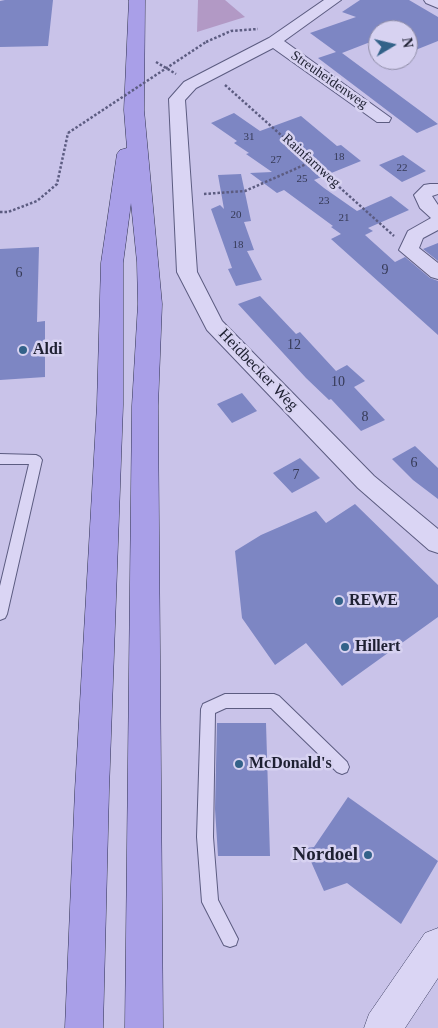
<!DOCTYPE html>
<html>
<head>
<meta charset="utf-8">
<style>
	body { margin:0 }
	#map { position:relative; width:438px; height:1028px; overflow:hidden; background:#c9c3e9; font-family:Georgia,serif }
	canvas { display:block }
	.north { position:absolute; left:368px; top:20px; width:50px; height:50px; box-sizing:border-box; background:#d7d2f1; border:1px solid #8d8ba5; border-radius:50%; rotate:81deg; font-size:14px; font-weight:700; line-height:20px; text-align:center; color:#1e2032 }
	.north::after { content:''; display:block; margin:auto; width:18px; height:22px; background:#336289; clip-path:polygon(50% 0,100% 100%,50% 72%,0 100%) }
</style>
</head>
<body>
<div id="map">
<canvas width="438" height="1028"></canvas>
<div class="north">N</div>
</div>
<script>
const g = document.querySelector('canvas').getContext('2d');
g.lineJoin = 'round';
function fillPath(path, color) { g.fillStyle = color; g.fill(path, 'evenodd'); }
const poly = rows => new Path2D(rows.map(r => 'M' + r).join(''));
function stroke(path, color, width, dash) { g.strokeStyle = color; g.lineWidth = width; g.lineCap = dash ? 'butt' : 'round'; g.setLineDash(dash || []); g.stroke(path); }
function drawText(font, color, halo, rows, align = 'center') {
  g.font = font + ' Georgia,serif'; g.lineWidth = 5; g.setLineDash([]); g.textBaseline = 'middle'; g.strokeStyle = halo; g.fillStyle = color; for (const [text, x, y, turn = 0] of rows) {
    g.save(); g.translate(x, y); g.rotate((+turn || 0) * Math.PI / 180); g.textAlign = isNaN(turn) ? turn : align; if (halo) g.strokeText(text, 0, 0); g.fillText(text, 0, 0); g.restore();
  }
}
fillPath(poly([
	[198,0,225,0,245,17,197,32]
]), '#b299c5');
fillPath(poly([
	[5,0,53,0,48,46,0,47,0,1],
	[360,0,409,0,438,17,438,41,408,53,408,27,400,30,378,30,378,39,342,53,438,124,417,133,318,58,336,52,310,33,356,17,342,12],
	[234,113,260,131,301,116,337,146,341,145,361,161,314,180,324,188,357,211,391,196,409,210,368,228,373,231,365,235,395,262,405,257,430,278,438,281,438,335,331,239,341,234,331,227,333,226,284,190,277,193,250,173,272,172,246,154,249,153,234,143,237,141,211,123],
	[403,155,426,171,402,182,379,165],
	[241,174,251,221,244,222,254,250,247,251,262,280,236,286,228,269,232,268,211,209,220,205,224,209,218,175],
	[438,243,438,261,423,249],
	[39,247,37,322,45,321,45,377,0,380,0,249],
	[260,296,296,334,300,332,336,371,347,365,365,381,354,387,385,420,361,431,331,399,329,400,306,378,238,304],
	[242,393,257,411,232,423,217,404],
	[415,446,438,468,438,499,413,480,392,459],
	[300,458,320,478,292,493,273,473],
	[355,504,438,585,438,617,342,686,306,643,275,665,242,618,235,551,261,535,316,511,326,523],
	[217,723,266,723,270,856,218,856,215,809],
	[348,797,438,861,401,924,347,883,324,891,305,848,314,847]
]), '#7d86c3');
const service = poly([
	[0,454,36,455,40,457,42,460,7,614,5,618,0,620,0,586,29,464,0,464,0,454],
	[225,694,274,694,279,696,347,762,349,767,347,772,342,774,337,772,271,708,226,708,215,713,213,837,218,900,238,939,236,945,230,947,224,945,202,902,197,837,201,709,203,704,225,694]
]);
const minor = poly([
	[324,0,341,0,284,41,391,118,389,122,377,122,273,48,196,88,185,100,197,272,222,321,374,476,438,529,438,553,429,550,358,488,207,330,177,272,169,99,184,82,269,38,324,0],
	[424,0,438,0,438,8,426,3,424,0],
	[430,184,438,184,438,194,432,196,438,205,438,230,423,238,419,248,438,263,438,279,431,277,399,250,408,231,431,218,420,208,414,195,424,185,430,184]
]);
const secondary = poly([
	[438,928,438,978,405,1028,364,1028,369,1014,425,933,438,928]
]);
const primary = poly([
	[129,0,145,0,144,110,162,304,158,406,163,1028,125,1028,132,406,138,304,137,262,131,203,123,263,123,405,109,790,103,1028,65,1028,75,790,97,405,101,263,117,154,120,150,127,148,124,110,129,0]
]);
stroke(service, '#5c5c81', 2);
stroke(minor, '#5c5c81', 2);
stroke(secondary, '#3f4163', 1);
stroke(primary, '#30324f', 1);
stroke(poly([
	[206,42,231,31,258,29],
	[156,62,176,74],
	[225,85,394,236],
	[204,194,245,191,311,162],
	[0,212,8,212,37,201,57,184,68,133]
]), '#5c5c81', 2.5, [2.5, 2]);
fillPath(service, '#dad5f4');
fillPath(minor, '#dad5f4');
fillPath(secondary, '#dad5f4');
fillPath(primary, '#a99fe8');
stroke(poly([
	[68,133,206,42]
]), '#5c5c81', 2.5, [2.5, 2]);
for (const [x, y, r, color] of [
	[23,350,5,"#336289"],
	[339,601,5,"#336289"],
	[345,647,5,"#336289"],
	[239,764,5,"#336289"],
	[368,855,5,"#336289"]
]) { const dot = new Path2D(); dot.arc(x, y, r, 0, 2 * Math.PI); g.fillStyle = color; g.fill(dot); stroke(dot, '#d7d2f1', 2); }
drawText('11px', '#363a56', null, [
	["31",249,137],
	["18",339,157],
	["27",276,160],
	["22",402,168],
	["25",302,179],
	["23",324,201],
	["20",236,215],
	["21",344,218],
	["18",238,245]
]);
drawText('14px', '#1e2032', '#d7d2f1', [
	["Streuheidenweg",329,80,35],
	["Rainfarnweg",311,161,42]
]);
drawText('14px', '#363a56', null, [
	["9",385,270],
	["6",19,273],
	["12",294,345],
	["10",338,382],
	["8",365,417],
	["6",414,463],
	["7",296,475]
]);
drawText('bold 16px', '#1e2032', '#d7d2f1', [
	["Aldi",33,350],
	["REWE",349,601],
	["Hillert",355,647],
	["McDonald's",249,764]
], 'left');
drawText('16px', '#1e2032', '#d7d2f1', [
	["Heidbecker Weg",258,370,46]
]);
drawText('bold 19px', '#1e2032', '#d7d2f1', [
	["Nordoel",358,855]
], 'right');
</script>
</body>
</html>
